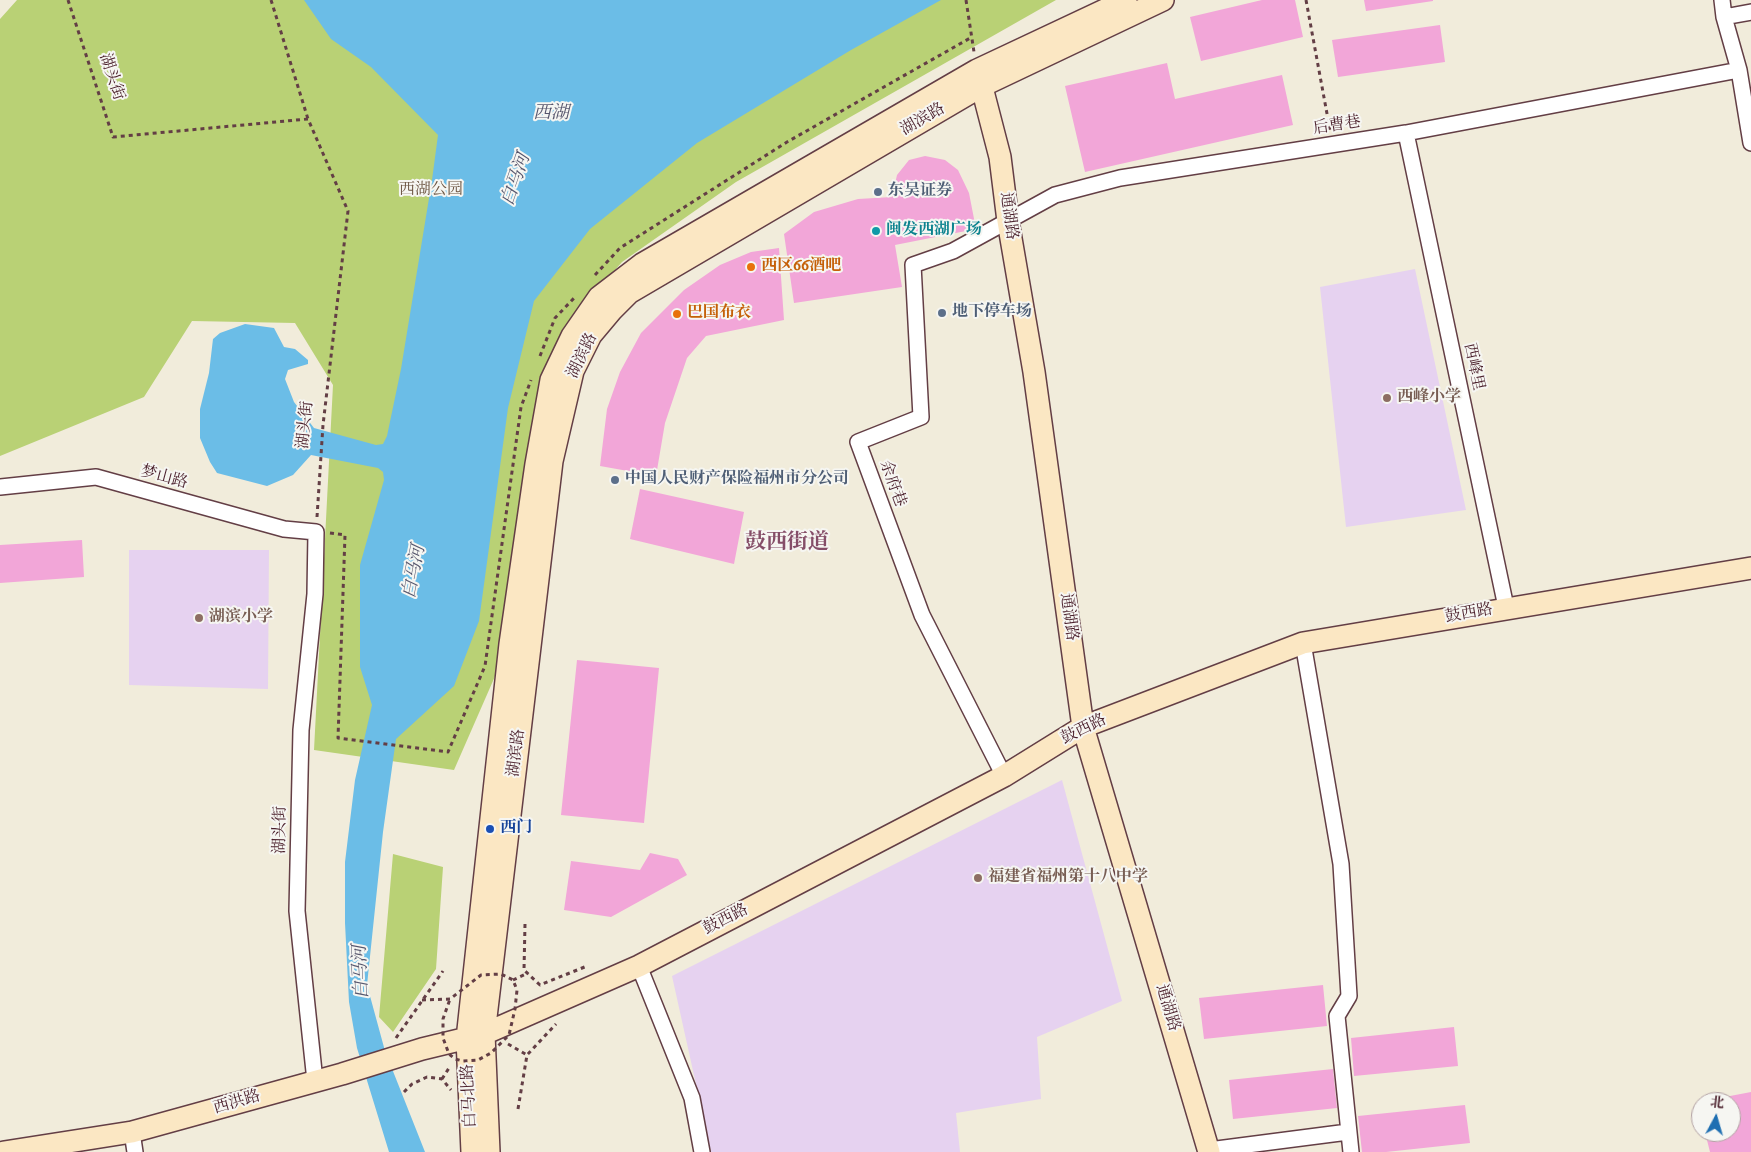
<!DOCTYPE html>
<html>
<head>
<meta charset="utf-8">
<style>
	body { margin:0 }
	#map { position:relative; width:1751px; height:1152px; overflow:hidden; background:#f1ecdb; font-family:"IM FELL Double Pica","Noto Serif SC",serif }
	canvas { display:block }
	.north { position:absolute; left:1691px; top:1092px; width:50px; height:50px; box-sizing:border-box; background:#f6f6f2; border:1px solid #b1a0a2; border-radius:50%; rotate:6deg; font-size:14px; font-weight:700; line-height:20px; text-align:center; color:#4a1f2b }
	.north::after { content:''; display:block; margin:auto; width:18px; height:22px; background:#1f6fb2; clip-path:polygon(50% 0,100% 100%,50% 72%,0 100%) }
</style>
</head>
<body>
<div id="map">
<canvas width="1751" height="1152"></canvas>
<div class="north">北</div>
</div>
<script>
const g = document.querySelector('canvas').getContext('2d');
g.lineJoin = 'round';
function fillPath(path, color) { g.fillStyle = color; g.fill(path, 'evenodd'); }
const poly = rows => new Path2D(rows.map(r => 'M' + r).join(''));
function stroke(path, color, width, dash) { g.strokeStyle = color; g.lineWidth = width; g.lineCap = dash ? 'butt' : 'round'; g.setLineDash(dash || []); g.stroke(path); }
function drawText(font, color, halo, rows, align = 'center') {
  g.font = font + ' "IM FELL Double Pica","Noto Serif SC",serif'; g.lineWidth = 4; g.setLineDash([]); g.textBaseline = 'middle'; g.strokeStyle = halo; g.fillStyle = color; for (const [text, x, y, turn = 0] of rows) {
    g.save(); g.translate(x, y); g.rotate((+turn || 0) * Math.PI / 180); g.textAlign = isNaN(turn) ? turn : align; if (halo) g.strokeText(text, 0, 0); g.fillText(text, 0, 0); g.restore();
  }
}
fillPath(poly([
	[1415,269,1466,510,1346,527,1320,287],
	[129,550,269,550,268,689,129,685],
	[1062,780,1122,1001,1037,1037,1041,1099,956,1113,960,1152,711,1152,672,976]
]), '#e6d2f0');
fillPath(poly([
	[17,0,1056,0,736,182,622,262,568,323,538,401,496,674,454,770,314,750,333,385,295,323,192,321,144,397,0,456,0,19],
	[393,854,443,867,436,969,393,1032,379,1017]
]), '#b9d175');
fillPath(poly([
	[304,0,941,0,851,50,697,143,590,229,534,301,508,408,479,621,454,686,396,739,383,832,367,985,385,1051,425,1152,389,1152,357,1048,349,1002,345,923,345,862,355,780,372,705,360,667,360,565,384,480,383,472,378,468,311,455,293,475,267,486,217,473,210,462,200,438,200,409,209,373,213,339,220,333,245,324,274,328,284,347,295,349,308,360,308,364,288,370,285,379,294,402,314,428,376,445,383,444,387,436,401,369,432,180,438,135,371,67,331,39]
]), '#6bbde7');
fillPath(poly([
	[1262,0,1295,0,1303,37,1201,61,1190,17],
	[1364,0,1433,0,1433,1,1366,11],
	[1440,25,1445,62,1338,77,1332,40],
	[1167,63,1175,99,1282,75,1293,125,1085,172,1065,86],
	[925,156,945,160,958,170,969,193,976,229,895,245,902,287,794,303,784,234,814,212,858,199,892,197,897,175,909,160],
	[779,248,784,320,706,336,687,358,665,423,656,476,600,466,607,409,620,372,641,333,684,290,720,265,751,252],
	[640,489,744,512,734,564,630,539],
	[82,540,84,577,0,583,0,545],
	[577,660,659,668,644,823,561,815],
	[650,853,678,859,687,875,611,917,564,910,571,861,640,870],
	[1323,985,1327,1026,1204,1039,1199,998],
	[1454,1027,1458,1066,1354,1076,1351,1038],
	[1333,1069,1337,1108,1233,1119,1229,1080],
	[1751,1092,1751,1152,1710,1152,1705,1132,1731,1132,1731,1102,1704,1101],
	[1465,1105,1470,1143,1386,1152,1362,1152,1358,1116]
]), '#f2a6d8');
const street = poly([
	[1722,0,1724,17,1739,70,1751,143],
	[1724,17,1751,12],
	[1406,133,1506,607],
	[0,487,96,477,284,529,316,532,315,594,301,730,297,911,315,1081],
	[1303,643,1341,864,1349,996,1337,1016,1351,1152],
	[1004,776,922,615,858,442,921,417,913,265,953,251,1055,195,1120,178,1406,133,1739,70],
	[639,966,692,1098,702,1152],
	[132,1132,135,1152],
	[1209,1150,1348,1132]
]);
const secondary = poly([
	[978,72,1000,157,1008,221,1034,372,1083,727,1209,1152],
	[4,1152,132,1132,342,1074,422,1049,484,1034,639,966,1004,776,1083,727,1303,643,1751,568],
	[472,1152,467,1039,510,644,536,464,551,380,572,336,599,297,642,264,977,70,1126,0],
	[489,1152,484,1034,552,461,573,371,591,335,612,310,629,293,982,86,1163,0]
]);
stroke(street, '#633e45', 18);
stroke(secondary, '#633e45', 24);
stroke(poly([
	[68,0,113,137,308,119,348,211,323,425,317,517],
	[271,0,308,119],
	[966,0,974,52],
	[1306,0,1330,130],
	[595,275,620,248,787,142,972,37],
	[540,356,555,318,576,296],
	[330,533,345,535,338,738,448,752,485,666,521,407,531,380],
	[525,924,524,970,540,985,587,966],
	[513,980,528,973],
	[396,1038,443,971],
	[508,1044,527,1055],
	[442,1079,449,1068],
	[404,1092,412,1084,427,1077,442,1079,451,1090],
	[518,1109,527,1055,556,1024]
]), '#633e45', 3, [4, 4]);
stroke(street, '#fff', 15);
stroke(secondary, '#fbe7c3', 21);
stroke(poly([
	[422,1000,450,999,481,975,501,974,513,980,517,990,515,1009,509,1035,491,1053,478,1060,463,1061,455,1059,449,1054,443,1038,443,1019,450,999]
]), '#633e45', 3, [4, 4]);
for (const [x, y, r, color] of [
	[878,192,5,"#5c6f8a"],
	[876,231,5,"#0f9aa8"],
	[751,267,5,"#e8710a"],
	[942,313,5,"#5c6f8a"],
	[677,314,5,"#e8710a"],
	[1387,398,5,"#8d6e63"],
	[615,480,5,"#5c6f8a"],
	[199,618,5,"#8d6e63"],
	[490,829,5,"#1a4fb4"],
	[978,878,5,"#8d6e63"]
]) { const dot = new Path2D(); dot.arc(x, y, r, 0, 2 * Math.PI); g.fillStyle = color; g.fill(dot); stroke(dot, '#f6f6f2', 2); }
drawText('16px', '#4a1f2b', '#f6f6f2', [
	["湖头街",111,77,72],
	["湖滨路",923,120,-30],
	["后曹巷",1337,126,-9],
	["通湖路",1008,216,82],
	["湖滨路",583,356,-64],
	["西峰里",1473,367,78],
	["湖头街",306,425,-84],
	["梦山路",164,478,15],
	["余府巷",892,484,70],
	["鼓西路",1469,614,-10],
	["通湖路",1068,617,82],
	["鼓西路",1084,730,-26],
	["湖滨路",517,753,-83],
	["湖头街",281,830,-89],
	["鼓西路",726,920,-27],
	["通湖路",1167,1008,73],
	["白马北路",470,1096,-93],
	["西洪路",237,1103,-16]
]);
drawText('16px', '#6b5441', '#f6f6f2', [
	["西湖公园",431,191]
]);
drawText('bold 16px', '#4e5e75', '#f6f6f2', [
	["东吴证券",888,192],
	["地下停车场",952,313],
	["中国人民财产保险福州市分公司",625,480]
], 'left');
drawText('bold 16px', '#0d838f', '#f6f6f2', [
	["闽发西湖广场",886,231]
], 'left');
drawText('bold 16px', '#c56008', '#f6f6f2', [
	["西区66酒吧",761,267],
	["巴国布衣",687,314]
], 'left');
drawText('bold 16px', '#785e54', '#f6f6f2', [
	["西峰小学",1397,398],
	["湖滨小学",209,618],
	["福建省福州第十八中学",988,878]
], 'left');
drawText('bold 16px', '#164399', '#f6f6f2', [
	["西门",500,829]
], 'left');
drawText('italic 18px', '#56566d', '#f6f6f2', [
	["西湖",551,114],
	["白马河",517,180,-71],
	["白马河",415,572,-79],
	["白马河",362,972,-93]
]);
drawText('bold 21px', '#854e68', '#f6f6f2', [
	["鼓西街道",787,543]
]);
</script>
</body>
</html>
